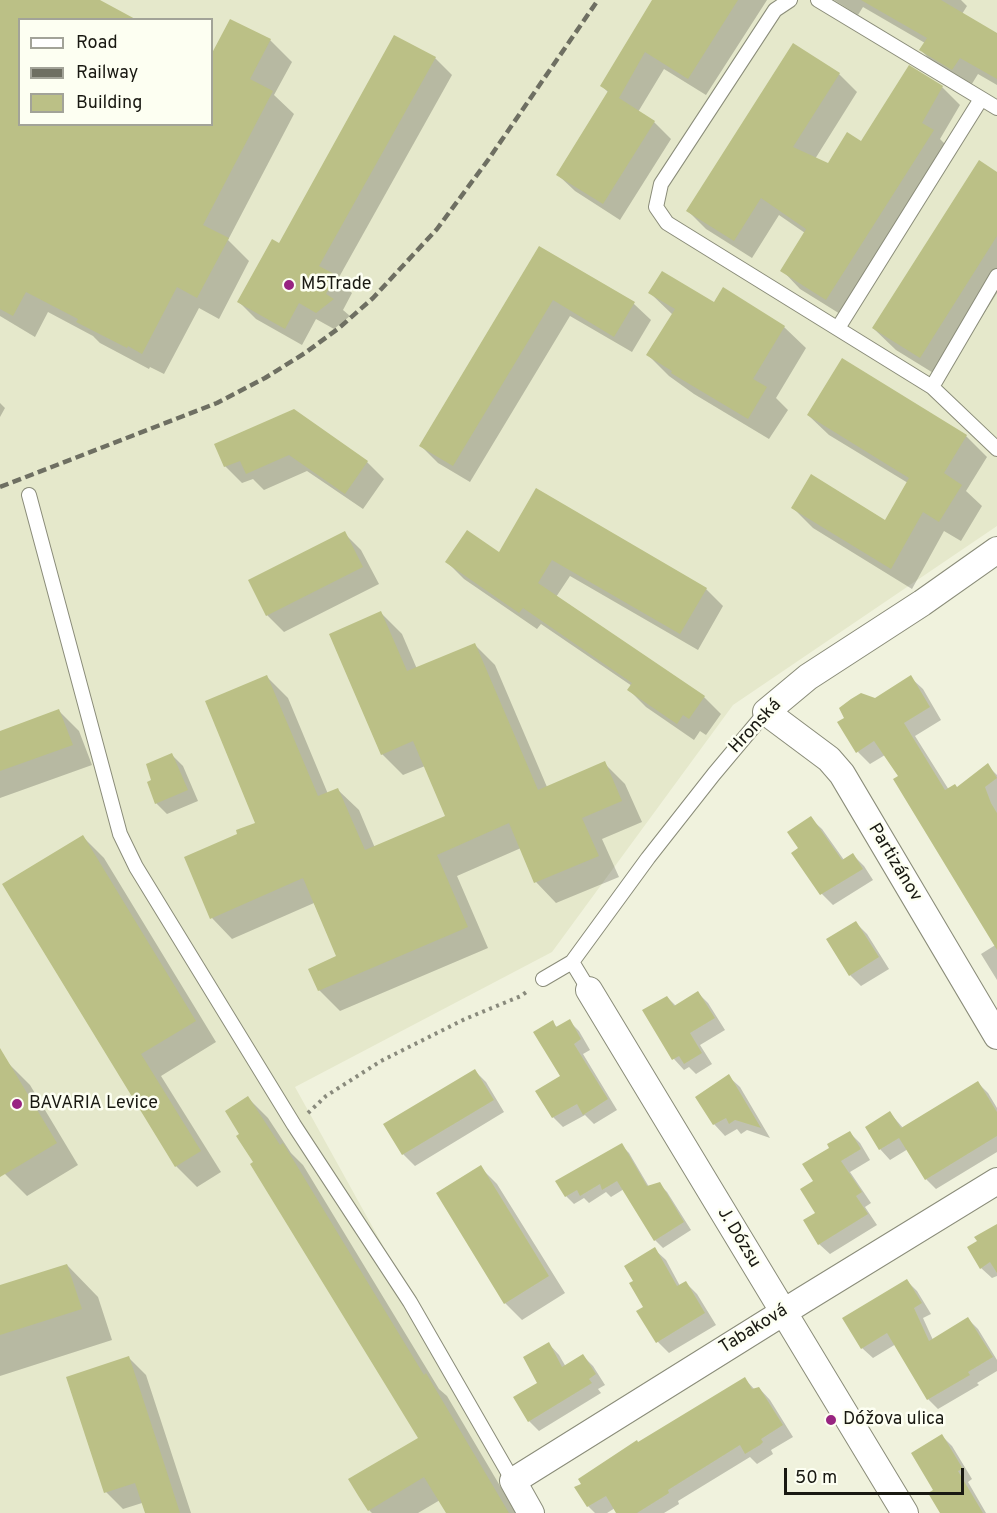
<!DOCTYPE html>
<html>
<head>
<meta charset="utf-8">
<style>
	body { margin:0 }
	#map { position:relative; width:997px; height:1513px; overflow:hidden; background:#f0f2dd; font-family:Overpass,sans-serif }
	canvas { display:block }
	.legend { position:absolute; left:18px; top:18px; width:195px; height:108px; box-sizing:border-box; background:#fdfff2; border:2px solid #a2a398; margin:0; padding:8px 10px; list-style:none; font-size:18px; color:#191912 }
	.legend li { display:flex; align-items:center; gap:12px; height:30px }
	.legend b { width:30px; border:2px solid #a2a398 }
	.scale { position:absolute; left:784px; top:1468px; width:180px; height:27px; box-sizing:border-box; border:3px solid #191912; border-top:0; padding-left:8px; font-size:18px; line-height:21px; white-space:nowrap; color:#191912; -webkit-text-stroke:4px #fdfff2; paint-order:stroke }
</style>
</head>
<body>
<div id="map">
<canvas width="997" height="1513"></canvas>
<ul class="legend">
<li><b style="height:8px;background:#fff"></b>Road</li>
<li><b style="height:8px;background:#6e6f62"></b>Railway</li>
<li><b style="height:16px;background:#bbc086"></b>Building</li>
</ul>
<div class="scale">50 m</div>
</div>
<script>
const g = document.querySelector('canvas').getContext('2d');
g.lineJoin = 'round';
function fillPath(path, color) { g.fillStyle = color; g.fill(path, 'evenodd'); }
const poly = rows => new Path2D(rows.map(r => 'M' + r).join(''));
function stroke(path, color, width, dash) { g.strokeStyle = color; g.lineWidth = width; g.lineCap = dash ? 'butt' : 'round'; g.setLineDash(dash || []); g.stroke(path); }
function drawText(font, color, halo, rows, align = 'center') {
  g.font = font + ' Overpass,sans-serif'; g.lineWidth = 5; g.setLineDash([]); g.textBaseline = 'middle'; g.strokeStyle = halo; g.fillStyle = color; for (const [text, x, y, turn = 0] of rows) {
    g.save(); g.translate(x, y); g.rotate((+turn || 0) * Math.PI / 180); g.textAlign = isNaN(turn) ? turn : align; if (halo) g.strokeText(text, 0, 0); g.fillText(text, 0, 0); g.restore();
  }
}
fillPath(poly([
	[0,0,997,0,997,526,733,705,552,952,295,1087,531,1513,0,1513],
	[20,20,212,20,212,124,20,124]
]), '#e5e8cb');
fillPath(poly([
	[0,0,98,0,20,20,20,124,212,124,212,56,231,21,270,40,292,62,274,95,294,114,228,240,249,261,219,319,199,308,164,374,150,367,149,369,100,343,93,336,48,312,35,337,0,316],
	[654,0,767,0,706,95,664,69,638,112,654,122,671,139,620,220,575,191,558,175,609,93,602,86],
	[834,0,961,0,967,6,962,14,997,34,997,85,978,74,970,87,938,68,921,50,925,43,863,7,858,15],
	[435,58,452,75,338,279,352,293,343,310,350,316,334,329,316,319,302,345,256,319,239,302,279,245],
	[839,74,857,92,815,159,829,165,942,87,960,105,940,139,951,150,845,317,800,289,782,270,805,233,779,215,752,258,706,229,688,211],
	[997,174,997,293,943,379,896,350,873,328],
	[540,248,634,304,651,320,632,352,570,316,470,482,438,463,421,446],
	[650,293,714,304,784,327,806,348,776,398,788,410,769,439,694,394,669,376,648,355,673,315],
	[0,403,5,408,0,417],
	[808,415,966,436,987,457,966,491,982,506,961,541,944,531,912,589,813,528,792,507,885,522,908,483,829,435],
	[216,445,367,462,384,479,363,509,307,471,264,490,253,479,242,483,225,466],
	[537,490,706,589,723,606,698,650,570,576,556,597,704,697,721,714,706,735,700,731,694,740,646,707,629,690,632,686,541,624,537,629,464,579,447,562,500,554],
	[344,533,361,550,379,584,284,632,267,615],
	[381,613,402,634,417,669,474,644,495,665,547,787,604,763,625,784,642,822,602,839,619,877,556,903,536,882,521,848,457,876,488,948,340,1011,319,990,338,957,314,903,232,939,212,918,239,835,257,824,267,677,288,698,328,794,338,790,359,810,375,848,447,817,425,766,403,775,382,754],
	[910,677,923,689,941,720,915,736,949,790,957,789,987,765,997,775,997,926,885,755,870,764,858,752,875,700],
	[59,711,79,731,92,765,0,798,0,733],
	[172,755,183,766,198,801,167,814,156,803],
	[810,818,822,829,844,860,853,855,864,866,873,880,833,905,822,894,793,853,800,848],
	[83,837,104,858,216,1042,161,1076,221,1172,197,1187,176,1166,4,885],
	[856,923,867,934,889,969,861,986,850,975],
	[997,944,997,980,981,954],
	[698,993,708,1003,725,1030,700,1045,712,1064,696,1074,689,1067,684,1070,674,1059,667,997,676,1006],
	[569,1021,579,1031,590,1050,583,1054,617,1110,594,1124,585,1115,563,1127,553,1117,562,1077,552,1022,558,1028],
	[8,1063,30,1085,78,1165,27,1196,5,1174,0,1166,0,1068],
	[475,1071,486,1082,504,1112,415,1166,403,1154,385,1124],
	[728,1076,740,1087,770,1138,747,1130,741,1134,737,1129,725,1136,714,1124,697,1097],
	[978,1083,988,1093,997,1108,997,1152,936,1189,926,1179,908,1149,890,1160,880,1149,867,1128,890,1113,903,1128],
	[248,1098,268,1118,291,1153,303,1165,439,1389,447,1396,516,1513,447,1513,440,1500,418,1513,372,1513,369,1510,420,1439,255,1163,241,1134],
	[850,1133,860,1143,870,1160,850,1172,871,1203,865,1207,877,1225,830,1254,819,1244,815,1181,831,1148],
	[621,1145,629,1153,649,1187,659,1184,667,1192,691,1230,663,1248,655,1240,624,1189,611,1197,606,1192,589,1203,584,1198,574,1204,566,1196],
	[480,1167,497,1184,565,1293,522,1320,505,1303],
	[997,1225,997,1276,992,1278,981,1268,979,1242],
	[654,1249,666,1260,680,1286,686,1283,697,1294,716,1325,669,1353,658,1342,635,1281],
	[67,1265,98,1297,112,1340,0,1376,0,1286],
	[907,1281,917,1291,931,1314,923,1318,933,1340,968,1319,978,1329,997,1360,997,1371,977,1383,979,1385,938,1409,928,1399,896,1344,873,1358,862,1348],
	[549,1344,559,1355,566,1367,583,1356,593,1366,605,1385,598,1389,601,1393,539,1431,529,1421],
	[129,1358,146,1375,191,1513,147,1513,142,1503,123,1509,106,1492],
	[745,1379,755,1390,759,1388,770,1400,793,1437,771,1450,773,1454,757,1464,750,1457,678,1501,679,1504,664,1513,618,1513,615,1508,607,1513,595,1513,588,1506,577,1488,639,1444],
	[942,1436,952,1446,972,1479,968,1482,986,1513,951,1513]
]), '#0003');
fillPath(poly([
	[0,0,100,0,137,20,20,20,20,124,212,124,212,53,230,19,271,39,250,79,273,91,203,225,229,238,197,298,177,287,142,354,128,346,127,348,76,322,78,319,26,292,13,316,0,309],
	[652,0,738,0,688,79,645,52,619,98,600,86],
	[861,0,941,0,997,33,997,79,960,58,952,70,919,50,927,38],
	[394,35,436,57,319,266,336,275,326,294,334,299,316,313,299,303,285,329,237,302,272,239,279,243],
	[793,43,840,73,793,147,828,163,847,132,861,141,909,65,943,86,922,123,934,130,826,300,780,271,806,229,761,198,734,241,686,211],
	[608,91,655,121,603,204,556,175],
	[979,160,997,172,997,236,920,358,872,328],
	[539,246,635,302,614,337,553,300,453,466,419,446],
	[662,271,714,302,723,287,785,326,753,379,767,387,748,419,671,373,672,371,646,355,675,309,648,293],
	[842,358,967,435,944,473,962,485,939,522,923,512,891,569,791,508,811,474,885,520,909,478,807,415],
	[294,409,368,461,345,494,289,455,246,474,240,461,224,467,214,444],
	[536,488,707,588,680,634,552,560,538,583,705,696,689,719,683,715,677,724,627,690,632,683,523,608,519,613,445,562,467,530,499,552],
	[345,531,363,567,266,616,248,580],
	[381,611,407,671,475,643,538,790,605,761,622,801,582,818,599,856,534,883,509,823,437,855,468,927,318,991,308,969,336,956,303,878,210,919,184,857,237,834,236,830,255,823,205,701,267,675,318,796,338,788,365,850,445,816,413,741,381,755,329,634],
	[911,675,930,707,904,723,945,790,955,784,957,787,988,763,997,778,985,787,991,803,997,813,997,950,893,779,898,776,874,741,856,753,837,722,844,718,839,708,851,699,861,693,875,698],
	[59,709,73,745,0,771,0,731],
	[172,753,188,790,155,804,147,782,151,780,146,764],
	[811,816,842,860,853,853,863,869,820,895,791,853,798,848,787,832],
	[83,835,196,1021,141,1054,201,1151,175,1167,2,884],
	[856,921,879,957,849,976,826,939],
	[698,991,715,1018,690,1033,702,1053,684,1064,679,1056,672,1060,642,1010,667,996,674,1006],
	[570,1019,581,1039,574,1044,608,1099,583,1115,577,1104,552,1118,535,1091,560,1076,533,1032,553,1020,556,1027],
	[0,1048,57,1143,0,1177],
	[475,1069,494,1100,402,1155,383,1124],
	[729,1074,761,1128,735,1120,729,1124,726,1118,713,1125,695,1097],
	[978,1081,997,1112,997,1136,925,1180,899,1138,879,1150,865,1127,890,1111,901,1128],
	[248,1096,280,1145,283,1143,424,1375,426,1373,509,1513,446,1513,424,1477,368,1511,359,1497,348,1479,418,1438,250,1164,253,1162,236,1136,239,1134,225,1111],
	[850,1131,861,1149,841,1161,862,1192,856,1196,868,1214,818,1245,803,1220,815,1213,800,1189,813,1181,802,1164,829,1148,827,1144],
	[622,1143,647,1186,660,1182,684,1222,654,1241,617,1181,602,1190,600,1184,580,1196,577,1190,565,1197,555,1181],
	[481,1165,549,1276,504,1304,436,1193],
	[997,1224,997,1273,990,1262,980,1269,967,1247,977,1241,974,1237],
	[655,1247,677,1286,686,1281,705,1313,656,1343,636,1311,643,1307,629,1283,633,1281,624,1266],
	[67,1264,82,1309,0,1335,0,1285],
	[907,1279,922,1303,914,1308,929,1341,968,1317,993,1357,968,1372,970,1375,927,1400,887,1333,861,1349,842,1318],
	[549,1342,562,1367,583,1354,596,1374,589,1379,592,1383,528,1422,513,1397,537,1383,523,1357],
	[129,1356,164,1463,180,1513,145,1513,135,1483,104,1493,66,1377],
	[745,1377,752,1389,759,1387,783,1425,761,1439,763,1442,760,1445,745,1454,740,1445,668,1490,669,1493,637,1513,616,1513,606,1496,587,1507,574,1487,581,1484,578,1479,637,1440,638,1442],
	[942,1434,963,1469,958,1471,983,1513,940,1513,928,1493,933,1490,911,1453]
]), '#bbc086');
const service = poly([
	[790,0,775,10,661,184,656,207,667,223,932,387,997,449],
	[818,0,997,108],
	[838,328,981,99],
	[932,387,997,276],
	[29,495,120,834,136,867,294,1125,410,1302,513,1481],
	[572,962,589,990],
	[543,979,572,962,648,858,714,774,766,712]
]);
const minor = poly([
	[997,550,922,603,808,677,766,712,829,759,842,774,997,1036],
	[589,990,905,1513],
	[531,1513,513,1481,803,1300,997,1181]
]);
stroke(service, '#8a8c79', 16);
stroke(minor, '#8a8c79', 28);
stroke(poly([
	[308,1113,326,1096,381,1061,465,1019,521,996,529,990]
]), '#898a7c', 4, [3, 4.5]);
stroke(service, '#fff', 14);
stroke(minor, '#fff', 26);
stroke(poly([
	[0,487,217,403,265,378,305,353,339,328,373,298,437,229,488,160,598,0]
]), '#6e6f62', 4.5, [9, 4.5]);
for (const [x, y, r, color] of [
	[289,285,6,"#982481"],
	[17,1104,6,"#982481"],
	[831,1420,6,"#982481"]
]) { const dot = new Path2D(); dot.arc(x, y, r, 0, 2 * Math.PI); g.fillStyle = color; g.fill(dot); stroke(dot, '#fdfff2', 2); }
drawText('18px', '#191912', '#fdfff2', [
	["M5Trade",301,285],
	["BAVARIA Levice",29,1104],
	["Dóžova ulica",843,1420]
], 'left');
drawText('18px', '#191912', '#fdfff2', [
	["Hronská",756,727,-47],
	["Partizánov",894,863,59],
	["J. Dózsu",738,1238,59],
	["Tabaková",754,1330,-32]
]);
</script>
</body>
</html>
